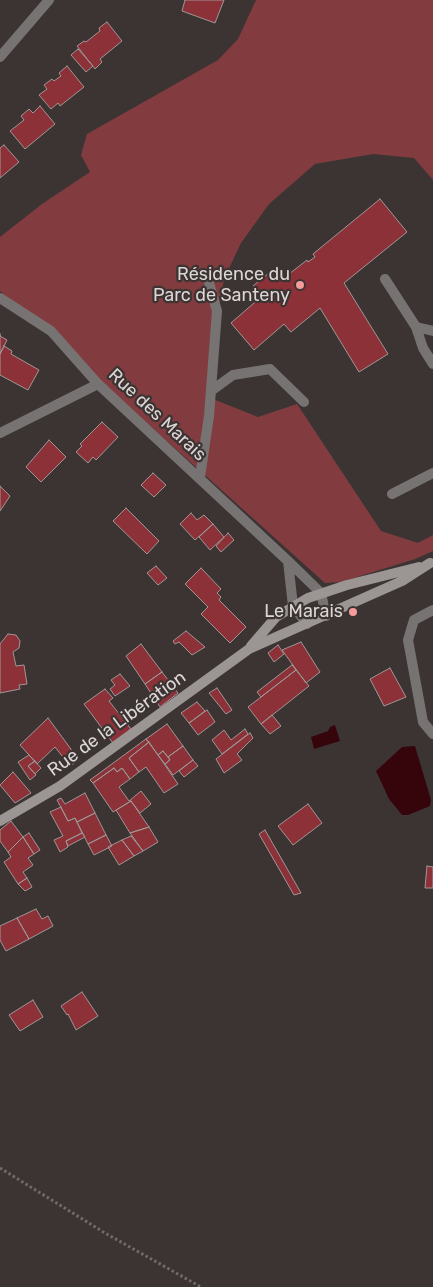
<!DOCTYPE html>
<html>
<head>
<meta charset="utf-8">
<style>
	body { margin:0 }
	canvas { display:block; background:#3b3433 }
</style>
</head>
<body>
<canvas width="433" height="1287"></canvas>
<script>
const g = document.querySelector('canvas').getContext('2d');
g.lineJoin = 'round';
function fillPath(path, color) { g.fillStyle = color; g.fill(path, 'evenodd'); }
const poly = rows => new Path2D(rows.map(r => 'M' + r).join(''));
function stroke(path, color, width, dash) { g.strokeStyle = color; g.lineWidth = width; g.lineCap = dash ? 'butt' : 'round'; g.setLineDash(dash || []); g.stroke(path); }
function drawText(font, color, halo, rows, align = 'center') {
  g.font = font + ' Rubik,sans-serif'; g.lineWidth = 4.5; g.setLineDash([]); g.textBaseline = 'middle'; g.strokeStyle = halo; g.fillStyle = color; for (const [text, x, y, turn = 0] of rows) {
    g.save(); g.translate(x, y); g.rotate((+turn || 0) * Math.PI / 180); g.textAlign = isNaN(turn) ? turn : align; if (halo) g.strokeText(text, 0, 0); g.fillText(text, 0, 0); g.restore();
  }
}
fillPath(poly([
	[256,0,433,0,433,180,414,158,373,154,315,164,269,204,241,243,224,279,216,325,213,399,258,417,297,404,381,531,418,543,433,535,433,551,415,559,341,582,325,583,0,291,0,237,42,204,90,172,81,155,87,134,218,60,238,39]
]), '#823c3f');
fillPath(poly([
	[335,725,340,741,314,749,311,737,328,731,330,727],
	[415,746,431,800,430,806,408,815,402,815,389,799,376,771,402,747]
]), '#35050b');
const building = poly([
	[185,0,224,0,215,23,182,11,185,0],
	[107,22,122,41,100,59,102,62,95,69,77,46,84,41,86,42,100,31,99,28,107,22],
	[78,49,93,66,86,72,71,55,78,49],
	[67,66,84,87,60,106,58,103,51,109,39,95,47,89,44,85,52,79,54,81,61,76,59,73,67,66],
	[40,106,55,124,25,149,10,131,24,120,21,116,29,109,33,113,40,106],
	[4,145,19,162,0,178,0,148,4,145],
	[380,199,407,232,344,283,388,354,359,372,320,308,291,332,284,324,254,350,231,323,262,296,253,286,275,268,284,278,307,260,308,262,315,257,313,254,380,199],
	[0,334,0,336,7,340,0,354,0,334],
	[4,346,12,351,11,354,39,370,28,390,0,375,0,354,4,346],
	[102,422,118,437,96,460,93,457,88,463,76,452,82,446,80,444,102,422],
	[49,440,66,457,41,482,26,467,49,440],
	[153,473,166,485,154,497,141,485,153,473],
	[0,486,10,496,0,511,0,486],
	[126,508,159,541,147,554,113,521,126,508],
	[191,513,197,520,204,515,213,524,195,540,180,524,191,513],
	[213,524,224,537,210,550,199,537,213,524],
	[228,533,234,540,221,552,216,546,228,533],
	[156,566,167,578,158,585,147,573,156,566],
	[201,568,221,589,217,593,221,597,219,600,246,627,230,643,201,614,208,607,185,584,201,568],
	[186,631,205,647,192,655,179,642,175,644,173,641,186,631],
	[8,634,16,635,20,641,19,648,13,652,16,666,24,665,27,684,19,685,20,689,0,693,0,644,8,634],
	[301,642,320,672,306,683,282,650,301,642],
	[141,644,162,672,145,684,126,656,141,644],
	[278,645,284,654,274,662,268,653,278,645],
	[292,665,296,670,261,697,257,692,292,665],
	[390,668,406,697,384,706,370,679,390,668],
	[296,670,309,686,261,724,248,707,296,670],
	[162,672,178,693,160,707,145,684,162,672],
	[120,674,130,686,115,696,110,689,115,685,111,680,120,674],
	[217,688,232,710,226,714,209,693,217,688],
	[105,689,113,698,109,701,131,729,113,743,84,704,105,689],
	[197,702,205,711,189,723,181,713,197,702],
	[207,710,215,722,198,735,189,723,207,710],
	[272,715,281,726,270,734,261,724,272,715],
	[48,718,79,760,70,766,55,747,37,764,20,745,48,718],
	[167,724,183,746,168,757,163,751,158,755,146,739,167,724],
	[245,729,248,734,222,754,212,740,224,730,231,740,245,729],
	[250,733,253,738,237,754,242,760,224,773,216,759,250,733],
	[146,739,149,742,129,758,139,772,130,779,122,768,117,772,114,768,93,783,90,780,146,739],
	[149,742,178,784,164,793,146,767,139,772,129,758,149,742],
	[183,746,193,760,173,775,165,764,170,760,168,757,183,746],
	[163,751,170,760,165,764,158,755,163,751],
	[29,755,35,761,28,766,36,775,30,780,18,762,29,755],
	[193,760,198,766,184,777,179,771,193,760],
	[35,761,41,768,35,774,28,766,35,761],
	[114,768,117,772,122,768,130,779,119,787,129,801,141,791,151,804,140,813,131,801,113,812,93,783,114,768],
	[13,772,31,793,15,803,0,785,13,772],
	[85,793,95,813,77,822,75,818,68,821,57,800,61,798,65,804,85,793],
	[131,801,149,827,130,833,116,810,131,801],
	[308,804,322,823,293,845,278,826,308,804],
	[61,807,68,821,75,818,82,833,66,841,68,847,60,852,54,840,63,836,50,812,61,807],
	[95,813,106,835,88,844,77,822,95,813],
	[11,821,23,837,8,852,0,841,0,830,11,821],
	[149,827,158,842,143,851,130,833,149,827],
	[265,830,301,893,294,895,259,834,265,830],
	[29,833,40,850,34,854,23,837,29,833],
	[82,833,85,837,68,846,66,841,82,833],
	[106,835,112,846,94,855,88,844,106,835],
	[131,836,143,851,134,856,122,840,131,836],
	[23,837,34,854,28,858,33,865,23,872,27,878,18,884,4,862,11,857,8,852,23,837],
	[122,840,134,856,119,865,108,847,122,840],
	[427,866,433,867,433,888,425,888,427,866],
	[27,878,32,887,25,891,18,884,27,878],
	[36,909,42,919,48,916,53,926,29,939,17,918,36,909],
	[17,918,29,939,6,951,0,940,0,926,17,918],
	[82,992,98,1016,76,1030,68,1014,67,1015,61,1006,82,992],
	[33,1000,43,1017,20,1031,9,1015,33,1000]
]);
fillPath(building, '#8c3138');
stroke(building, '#9f9696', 1);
stroke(poly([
	[0,1168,105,1233,201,1287]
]), '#716a69', 3, [2.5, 2.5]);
stroke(poly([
	[385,279,416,327,433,331],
	[416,327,423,348,433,364],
	[211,391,233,375,270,369,304,402],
	[200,477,209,416,217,311,208,279],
	[392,494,433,473],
	[433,610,414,620,408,640,423,722,433,734]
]), '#777373', 10);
stroke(poly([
	[0,57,49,0],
	[0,298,51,331,98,384,288,561,321,593,326,616],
	[0,433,98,384],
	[288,561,293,606,307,624]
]), '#777373', 10);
stroke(poly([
	[251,646,276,617,308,598,347,585,419,567],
	[0,821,60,786,249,649,402,581,430,563]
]), '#9b9594', 10);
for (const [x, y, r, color] of [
	[300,285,5,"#f59b9c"],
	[353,612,5,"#f59b9c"]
]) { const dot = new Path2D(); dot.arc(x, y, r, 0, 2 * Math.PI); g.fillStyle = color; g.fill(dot); stroke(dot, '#3b3433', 2); }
drawText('18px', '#dcd6d6', '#3b3433', [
	["Résidence du",290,275],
	["Parc de Santeny",290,296],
	["Le Marais",343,612]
], 'right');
drawText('18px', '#dcd6d6', '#3b3433', [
	["Rue des Marais",157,415,43],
	["Rue de la Libération",117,724,-36]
]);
</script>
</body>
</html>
